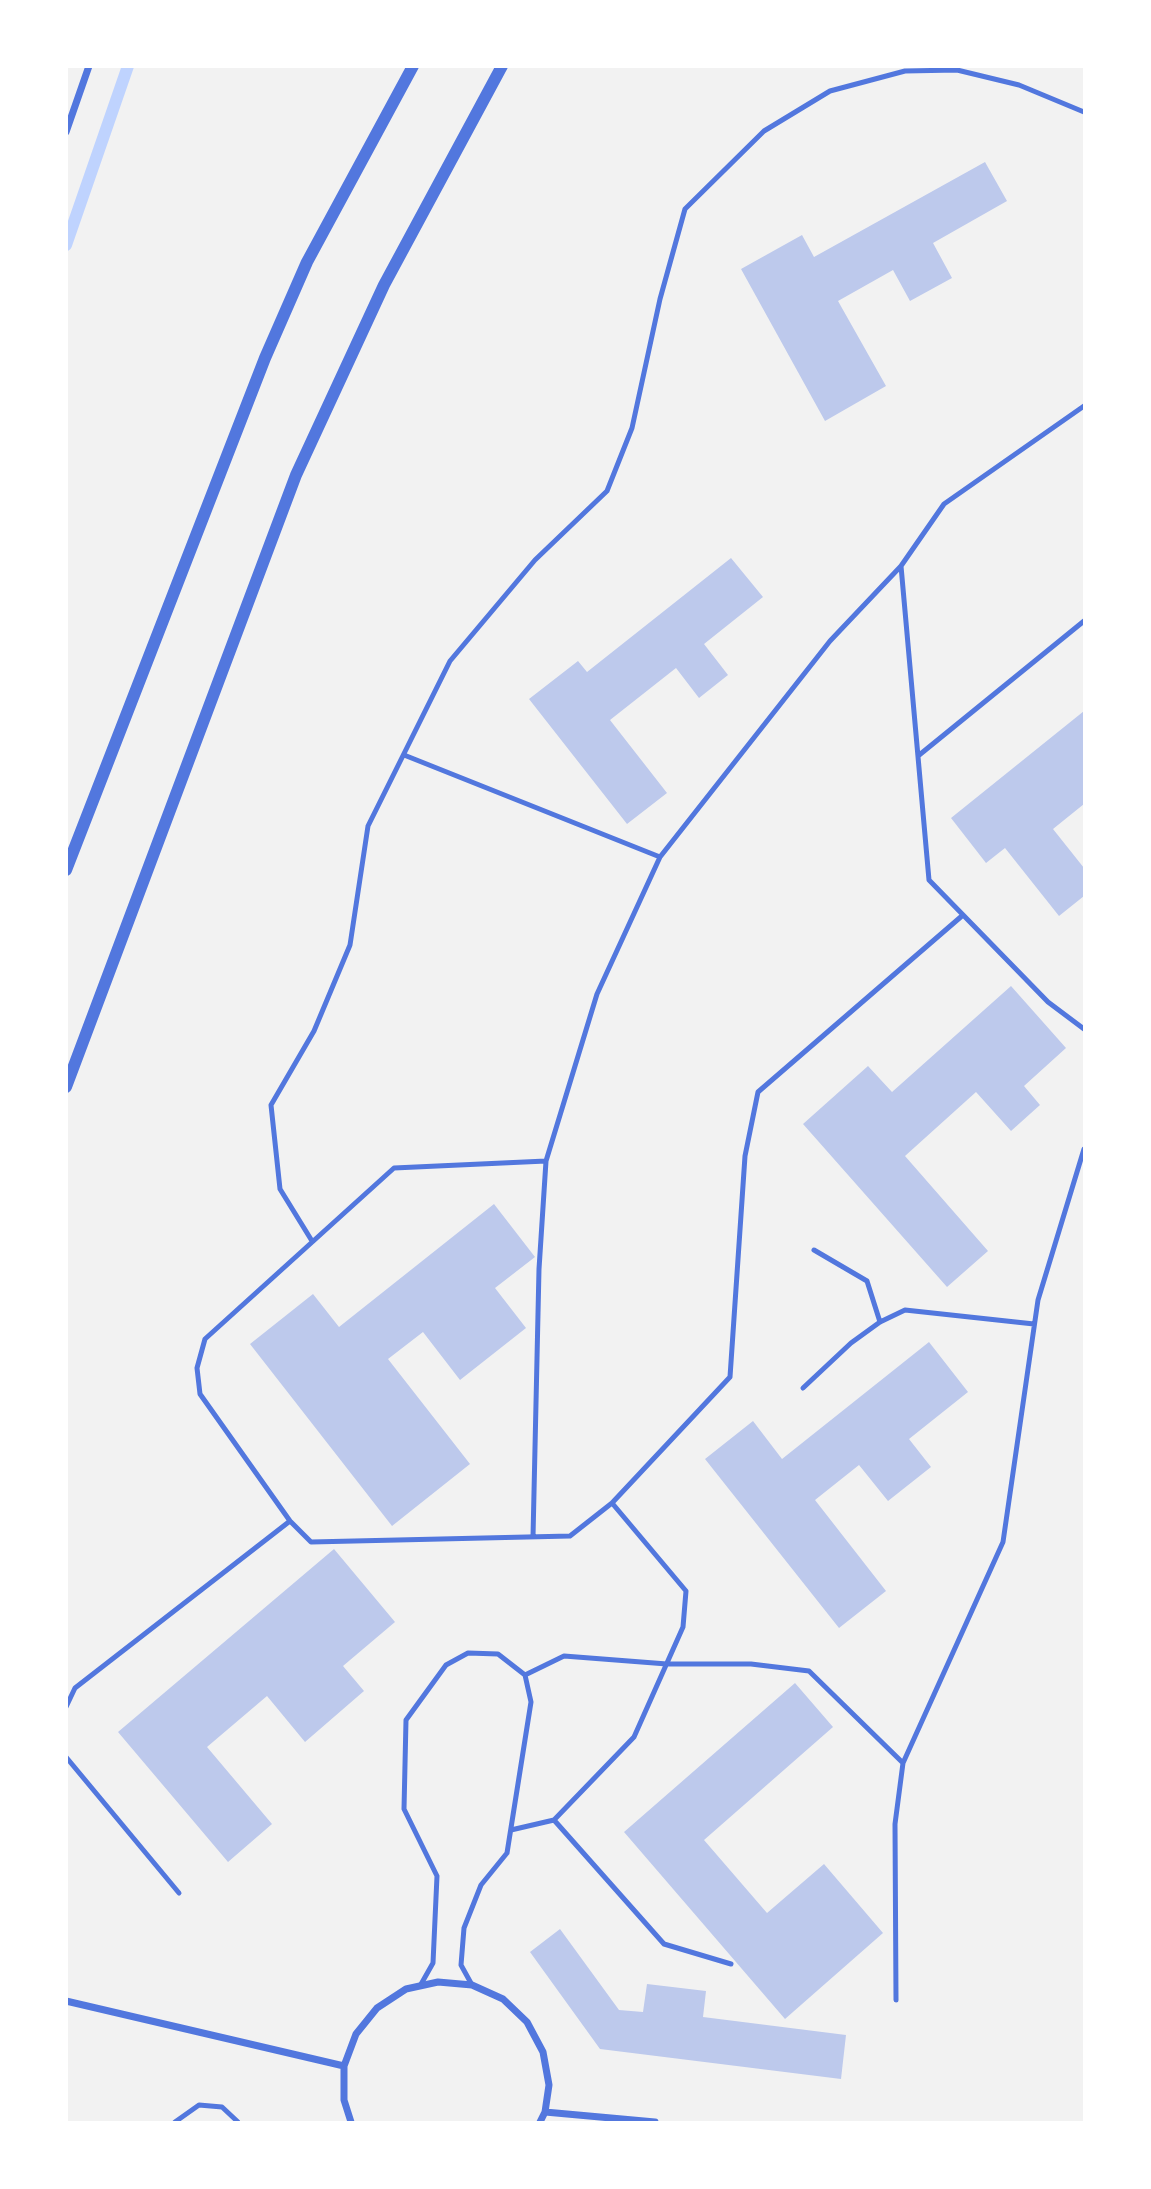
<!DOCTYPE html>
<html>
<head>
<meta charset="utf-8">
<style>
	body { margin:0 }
	#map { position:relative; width:1151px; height:2189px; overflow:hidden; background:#f2f2f2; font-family:Quicksand,sans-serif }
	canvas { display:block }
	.frame { position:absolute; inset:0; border:68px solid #fff; pointer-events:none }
</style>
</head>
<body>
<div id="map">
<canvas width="1151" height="2189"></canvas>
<div class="frame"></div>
</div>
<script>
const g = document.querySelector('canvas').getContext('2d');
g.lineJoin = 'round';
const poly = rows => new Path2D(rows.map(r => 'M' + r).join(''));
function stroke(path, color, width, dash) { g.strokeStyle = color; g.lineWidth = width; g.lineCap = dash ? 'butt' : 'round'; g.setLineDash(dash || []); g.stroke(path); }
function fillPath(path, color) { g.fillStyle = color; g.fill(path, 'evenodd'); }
stroke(poly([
	[66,245,128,66]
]), '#bfd3fe', 12);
fillPath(poly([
	[985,162,1007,201,933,243,952,278,910,301,893,270,838,301,886,386,825,421,741,269,802,235,814,257],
	[731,558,763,597,704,644,728,675,699,698,676,668,610,720,667,793,627,824,529,699,578,661,587,672],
	[1084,711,1084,804,1053,829,1084,868,1084,896,1059,916,1005,848,986,863,951,818],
	[1011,986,1066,1048,1024,1086,1040,1105,1011,1131,976,1092,905,1156,988,1251,947,1287,803,1124,868,1066,892,1092],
	[494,1204,535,1257,495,1288,526,1328,460,1380,423,1332,388,1359,470,1464,392,1526,250,1344,313,1294,339,1327],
	[929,1342,968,1392,909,1439,931,1467,888,1501,859,1465,815,1500,886,1591,839,1628,705,1459,753,1421,782,1459],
	[334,1549,395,1622,343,1666,364,1691,305,1742,267,1696,207,1747,272,1824,228,1862,118,1732],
	[795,1683,833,1727,704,1840,767,1913,824,1864,883,1933,785,2019,624,1832],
	[560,1929,619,2010,643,2012,647,1984,706,1991,703,2017,846,2035,841,2079,600,2049,530,1952]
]), '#bdc9ec');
stroke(poly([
	[1084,406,944,504,901,566,929,880,1048,1002,1084,1029],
	[404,755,660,857],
	[918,756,1084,621],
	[546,1161,394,1168,205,1339,197,1368,200,1394,290,1521,311,1542,570,1536,612,1503,730,1377,745,1156,758,1092,963,915],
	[312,1241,280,1189,271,1105,314,1031,350,945,368,826,450,661,535,560,607,491,632,428,660,299,685,209,764,131,830,91,905,71,957,70,1019,85,1084,112],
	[814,1250,867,1281,880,1322],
	[803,1388,851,1343,880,1322,905,1310,1034,1324],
	[533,1537,539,1269,546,1161,597,994,660,857,830,641,901,566],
	[525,1675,564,1656,667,1664,751,1664,809,1671,903,1763],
	[66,1707,75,1688,290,1521],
	[66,1757,179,1893],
	[554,1820,664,1944,731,1964],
	[511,1830,554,1820,634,1737,683,1627,686,1591,612,1503],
	[420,1986,433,1963,437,1876,404,1809,406,1720,446,1665,468,1653,498,1654,525,1675,531,1702,507,1853,481,1885,464,1928,461,1965,472,1985],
	[896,2000,895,1824,903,1763,1003,1542,1038,1300,1084,1149],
	[175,2122,199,2105,222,2107,238,2122]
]), '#5277de', 5);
stroke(poly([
	[66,132,89,66],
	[66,2001,344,2066],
	[545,2112,655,2122],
	[351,2122,344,2100,344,2066,356,2034,377,2008,406,1989,438,1982,472,1985,503,1999,527,2022,543,2052,549,2085,545,2112,540,2122]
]), '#5277de', 7);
stroke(poly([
	[66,870,265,358,307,262,413,66],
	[66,1087,296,475,384,285,502,66]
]), '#5277de', 12);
</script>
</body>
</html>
